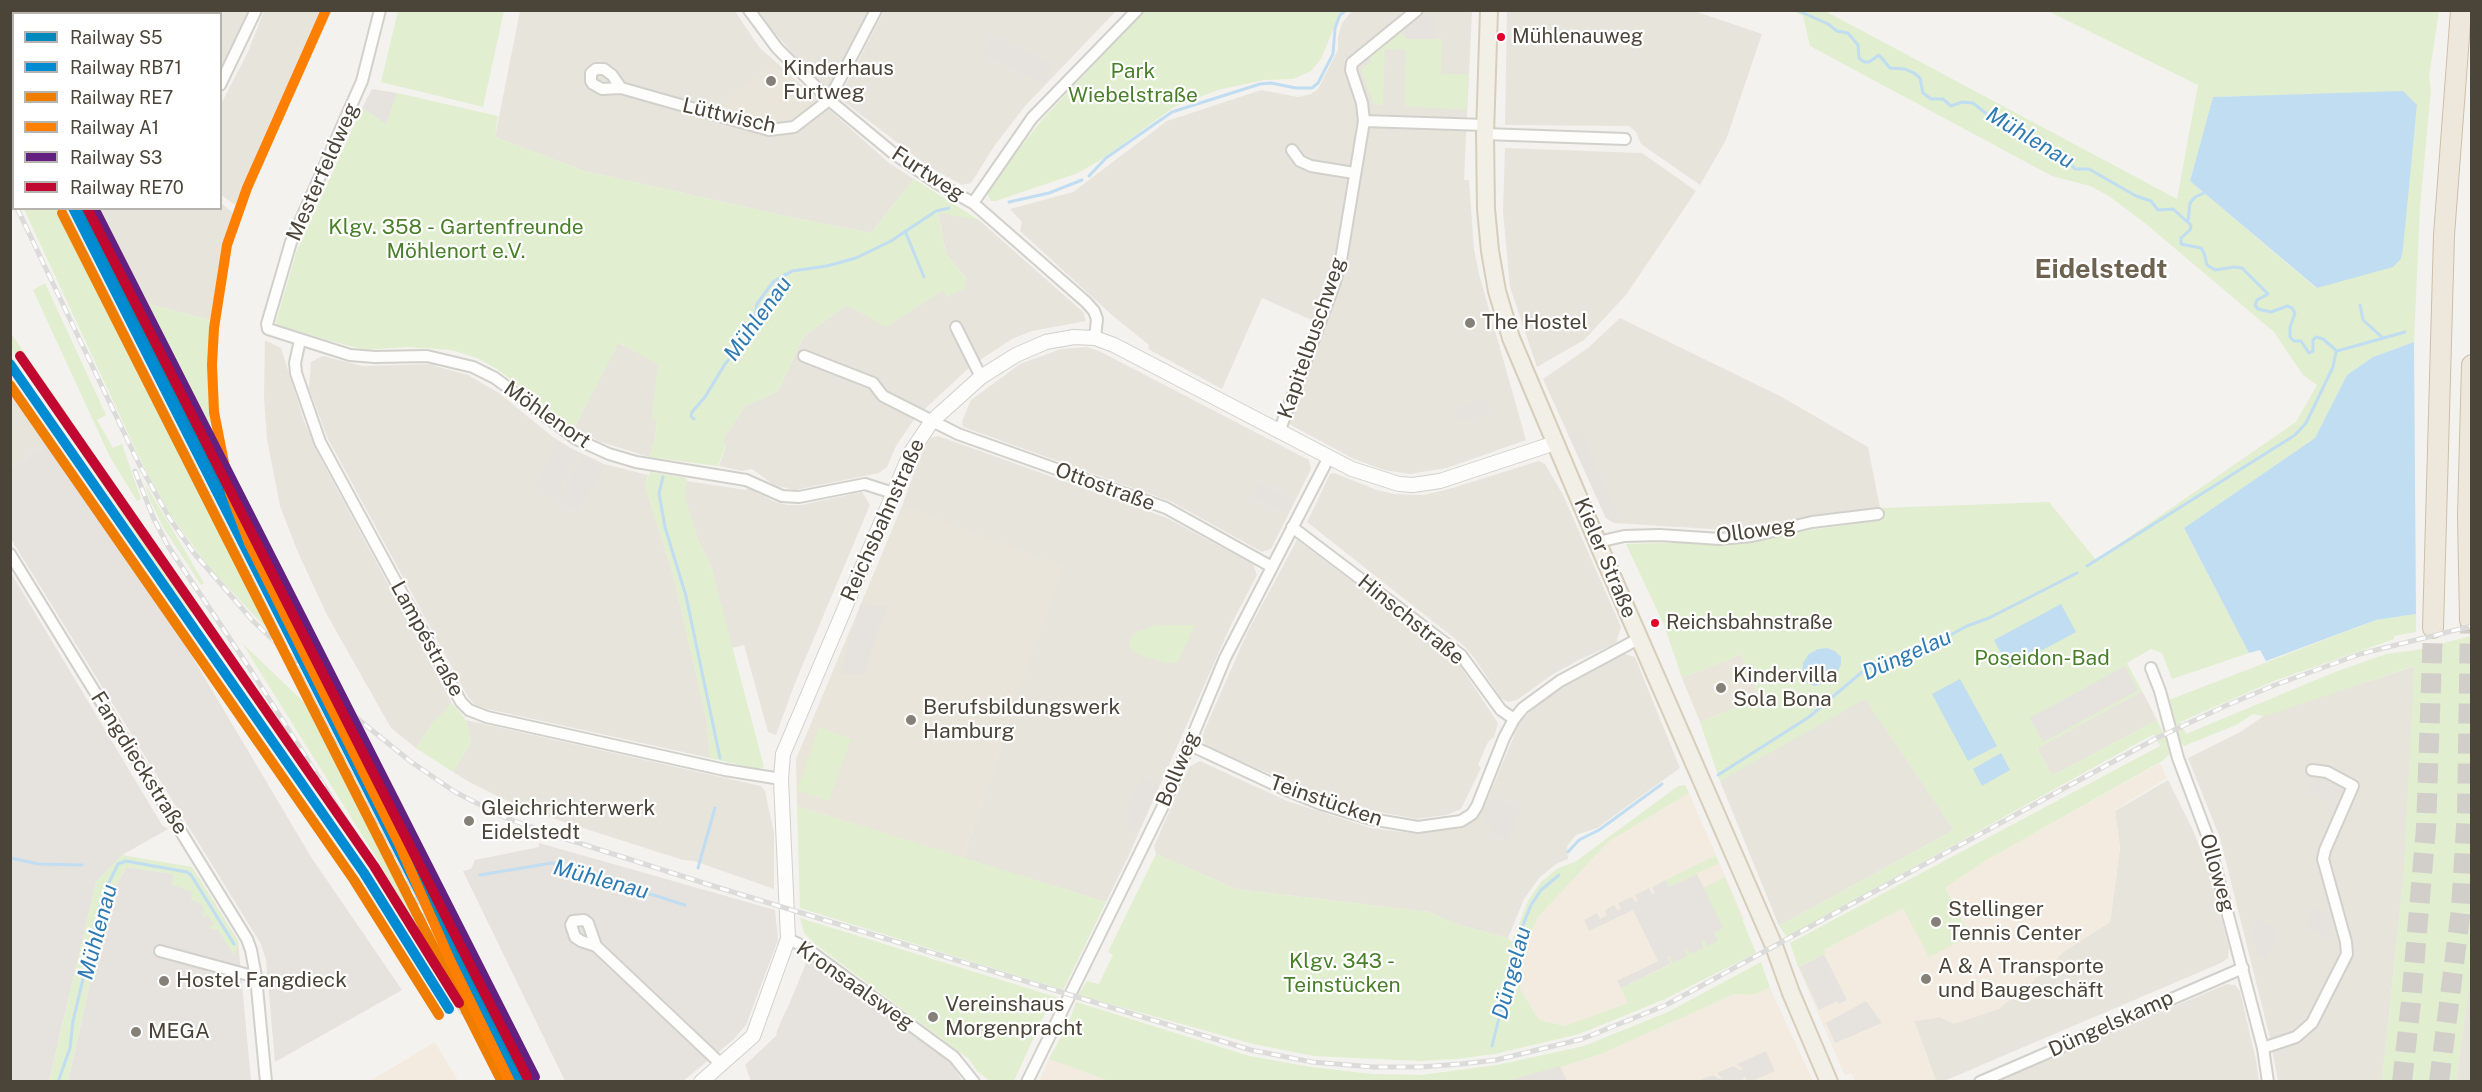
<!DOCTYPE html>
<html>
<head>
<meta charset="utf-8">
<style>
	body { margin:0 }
	#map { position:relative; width:2482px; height:1092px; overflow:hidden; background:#f4f2ee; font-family:"Public Sans",sans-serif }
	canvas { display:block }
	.frame { position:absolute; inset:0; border:12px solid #4b4439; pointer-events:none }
	.legend { position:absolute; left:12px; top:12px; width:210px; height:198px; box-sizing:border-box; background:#fff; border:2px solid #b7b4b0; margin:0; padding:8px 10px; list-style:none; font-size:18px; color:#4b4439 }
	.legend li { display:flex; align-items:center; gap:12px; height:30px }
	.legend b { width:30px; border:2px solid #b7b4b0 }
</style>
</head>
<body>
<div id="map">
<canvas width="2482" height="1092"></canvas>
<div class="frame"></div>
<ul class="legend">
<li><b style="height:8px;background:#0089bb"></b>Railway S5</li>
<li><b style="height:8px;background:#008bd2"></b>Railway RB71</li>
<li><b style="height:8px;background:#ef7d00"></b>Railway RE7</li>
<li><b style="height:8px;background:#ff8000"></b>Railway A1</li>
<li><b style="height:8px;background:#622181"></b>Railway S3</li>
<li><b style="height:8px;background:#c10831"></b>Railway RE70</li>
</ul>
</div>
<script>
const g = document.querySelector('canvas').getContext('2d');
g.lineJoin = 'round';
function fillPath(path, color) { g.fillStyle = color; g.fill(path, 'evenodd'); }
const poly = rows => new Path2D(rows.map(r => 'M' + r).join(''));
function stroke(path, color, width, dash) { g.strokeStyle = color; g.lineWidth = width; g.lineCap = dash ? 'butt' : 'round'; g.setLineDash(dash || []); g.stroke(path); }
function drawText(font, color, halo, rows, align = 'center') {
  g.font = font + ' "Public Sans",sans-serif'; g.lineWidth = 4.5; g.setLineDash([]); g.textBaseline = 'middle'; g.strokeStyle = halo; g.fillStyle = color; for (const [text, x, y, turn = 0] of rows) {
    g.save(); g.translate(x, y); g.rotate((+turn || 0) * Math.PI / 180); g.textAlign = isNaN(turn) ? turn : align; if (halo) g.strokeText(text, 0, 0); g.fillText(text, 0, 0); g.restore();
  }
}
fillPath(poly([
	[10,11,250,11,221,73,220,14,14,14,13,23],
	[264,11,332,11,252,186,245,184,235,205,221,195,221,104,248,52],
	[520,11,735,11,759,47,889,163,914,179,871,233,795,218,584,171,495,137],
	[759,11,869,11,828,88,799,61,768,25],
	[884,11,1116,11,1025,106,995,145,971,183,962,185,928,166,839,98],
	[1352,11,1472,11,1464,180,1469,180,1474,249,1479,274,1526,440,1447,468,1410,474,1384,470,1354,459,1276,417,1316,322,1262,298,1222,389,1148,349,1149,345,1113,316,1020,231,1022,222,1010,209,1073,192,1167,121,1261,90,1298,97,1311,94,1318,89,1338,50,1338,37,1342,23],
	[1507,11,1694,11,1762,34,1726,140,1700,185,1641,144,1636,132,1629,126,1505,125],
	[1505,148,1642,153,1696,191,1626,295,1584,340,1537,367,1510,287,1503,211],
	[221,203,238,217,223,280,217,322,145,303,100,209,220,208],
	[938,212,979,220,1083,312,1086,321,1032,331,1012,339,971,366,915,418,896,446,887,467,879,473,795,490,774,485,752,469,742,471,719,466,726,446,722,444,727,433,745,406,778,391,804,336,847,305,886,326,943,290,967,279,946,254],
	[1620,318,1780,396,1868,447,1880,508,1727,530,1614,523,1606,518,1543,379,1588,348],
	[265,340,281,348,304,421,323,463,452,703,439,717,437,717,416,748,391,728,326,613,297,550,280,506,267,439,264,397],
	[618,343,659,363,652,418,657,419,655,440,649,457,598,441,574,428],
	[1087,347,1099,351,1309,460,1311,469,1271,549,1262,552,1172,502,963,427,962,421,971,400,1020,364,1061,349],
	[323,356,362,366,432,364,435,366,468,375,499,393,553,437,569,447,604,464,648,475,645,486,674,577,707,722,710,758,483,708,474,704,468,697,327,437,309,388,311,362],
	[10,380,53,441,11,468,10,468],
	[938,436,1167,518,1253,564,1257,575,1231,625,1128,857,1106,902,963,858,1007,729,971,533,902,506,920,456,930,438],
	[1539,461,1545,464,1563,495,1621,627,1616,643,1579,660,1553,674,1517,700,1508,702,1501,698,1472,655,1464,646,1307,522,1330,474,1334,473,1377,490,1394,494,1424,495,1449,489],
	[687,481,746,490,748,488,775,502,788,505,801,505,862,492,870,505,795,683,776,735,768,732,744,645,732,648,711,566,697,538,684,496],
	[1297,540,1457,661,1498,723,1494,737,1488,742,1478,765,1481,768,1461,809,1447,815,1416,819,1359,808,1308,790,1210,748,1202,741,1204,731,1248,631],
	[1624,654,1635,657,1680,768,1597,828,1576,835,1567,846,1568,859,1556,864,1539,878,1524,899,1508,938,1455,924,1429,912,1236,889,1156,854,1154,846,1189,767,1200,761,1287,801,1371,828,1418,834,1461,826,1476,817,1484,807,1520,722,1541,701,1563,686],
	[2415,666,2404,872,2382,1081,2278,1081,2269,1034,2220,838,2188,758,2242,731,2265,715],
	[1860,690,1954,830,1779,926,1720,781],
	[2142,691,2157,720,2052,776,2037,748],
	[466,720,761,786,765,791,774,833,774,889,694,861,683,860,561,821,516,805,471,783,453,772,471,743],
	[2168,780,2192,828,2209,871,2229,947,2228,958,2221,963,1944,1081,1936,1081,1914,1021,1939,1017,2048,969,2063,952,2110,922,2120,848,2115,811],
	[2227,984,2235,985,2240,991,2256,1060,2259,1081,1998,1081],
	[2468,991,2472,992,2471,1081,2456,1082]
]), '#e7e4dc');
fillPath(poly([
	[2160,763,2167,778,2115,810,2120,848,2110,922,2063,952,2048,969,1999,1009,1954,1024,1939,1017,1914,1021,1936,1081,1855,1081,1851,1073,1845,1076,1798,967,1825,954,1824,950,1943,886,1945,888,1985,861],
	[1689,793,1744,919,1628,1003,1566,1026,1539,1020,1520,989,1523,952,1538,917,1608,842],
	[1770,988,1813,1081,1507,1082,1549,1071,1601,1054,1734,994,1752,995],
	[435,1042,458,1081,370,1081],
	[1049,1059,1109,1081,1039,1081]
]), '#f3ebdf');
fillPath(poly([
	[53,441,152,589,311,857,402,990,275,1062,266,960,261,944,11,539,11,468],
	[10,571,162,825,168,829,122,855,96,882,49,1081,11,1081],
	[539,843,775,910,778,940,746,1025,733,1040,683,1081,565,1081,463,871,471,869,475,860,539,847],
	[127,867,199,878,238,941,251,1081,68,1082,109,897],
	[809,956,951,1062,962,1081,751,1081,745,1065,776,1036]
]), '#e6e2de');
fillPath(poly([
	[774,64,810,98,810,109,798,119,788,123,768,124,714,109],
	[902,506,1063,566,963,858,797,806,796,759],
	[1741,654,1760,698,1700,722,1682,678]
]), '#eae5da');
fillPath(poly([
	[398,11,504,11,483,107,381,82],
	[1144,11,1343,11,1339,15,1321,59,1311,71,1293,79,1264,80,1218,90,1174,107,1102,159,1078,173,996,201,991,201,986,192,989,187,1041,121],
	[1794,11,1825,11,2177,199,2198,85,2048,11,2439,11,2429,77,2431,90,2420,207,2414,342,2373,357,2347,375,2315,438,2184,528,2249,653,2172,679,2162,653,2151,649,2127,663,2142,691,2037,748,2052,776,2157,720,2172,752,2162,761,1985,861,1945,888,1970,936,1929,957,1903,908,1824,950,1826,953,1798,967,1790,943,2160,746,2154,734,1787,937,1779,926,1954,830,1865,699,1720,781,1700,722,1760,698,1741,654,1682,678,1664,625,1626,544,1733,541,1882,520,1882,508,2049,502,2096,560,2296,422,2317,385,2303,375,2274,332,2146,224,2109,196,2090,186,2052,176,1810,46,1803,16],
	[2403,92,2417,106,2401,259,2316,288,2190,181,2213,97],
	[1400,31,1407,39,1442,39,1441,74,1469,74,1466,110,1405,106,1406,50,1385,49,1383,105,1374,105,1361,69,1371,62,1371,52],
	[397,93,498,116,495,137,584,171,795,218,871,233,914,179,979,220,938,213,946,254,967,279,965,288,947,297,943,290,886,327,847,305,804,336,778,391,745,406,727,433,723,444,726,445,718,466,649,457,655,440,657,420,652,419,658,364,619,343,574,428,497,369,477,358,451,350,408,347,364,350,275,325,296,253,362,108,385,123],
	[24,209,58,209,270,628,267,629,208,566,170,514,141,461],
	[45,283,106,415,97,420,113,448,122,444,141,499,137,501,110,457,33,290],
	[145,303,217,322,217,374,221,432,216,436,185,385],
	[10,332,65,411,82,442,125,506,130,518,193,611,190,612,172,589,11,348],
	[650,472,686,478,687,481,685,496,697,538,711,566,764,767,758,769,710,758,707,722,674,577,645,486],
	[144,482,204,583,201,585,163,527,150,500],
	[2416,614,2416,632,2394,636,2394,639,2274,681,2180,722,2186,734,2335,672,2386,654,2416,650,2471,636,2472,992,2468,992,2456,1081,2382,1081,2404,872,2414,666,2265,716,2253,714,2236,725,2184,746,2179,741,2171,724,2169,700,2376,620],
	[1156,625,1195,625,1178,662,1166,663,1140,655,1130,648,1129,641,1136,632],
	[242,643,309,707,434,950,431,952,377,859],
	[452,703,466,720,471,743,453,772,416,748,437,716,439,717],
	[819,727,851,739,829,801,797,790],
	[1685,785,1689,793,1608,842,1538,917,1523,952,1520,989,1539,1020,1565,1026,1628,1003,1621,988,1670,965,1667,957,1687,956,1683,949,1687,948,1704,947,1701,941,1722,928,1703,888,1725,877,1756,953,1663,1000,1579,1034,1495,1054,1456,1059,1420,1061,1314,1056,1253,1044,1078,995,1087,981,1099,984,1113,955,1108,952,1156,854,1236,889,1429,912,1455,924,1508,938,1512,942,1528,901,1541,882,1558,868,1575,862,1678,786],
	[797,806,1106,902,1063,990,800,908],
	[122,855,192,867,238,941,235,957,218,931,207,928,213,924,201,919,190,899,193,892,171,885,173,874,127,867,109,897,68,1081,49,1082,96,882],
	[1715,856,1719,863,1669,887,1666,880],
	[800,918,1059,998,1045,1013,1014,1081,990,1081,977,1071,969,1059,815,944,804,933],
	[1761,962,1770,988,1752,995,1734,994,1601,1054,1549,1071,1507,1081,1109,1081,1049,1059,1069,1022,1076,1002,1249,1056,1311,1067,1372,1074,1421,1075,1497,1065,1584,1046,1668,1012]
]), '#e1eecf');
fillPath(poly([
	[1425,11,1437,21,1434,39,1407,39,1400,31],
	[992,36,1052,65,1044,83,983,54],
	[372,89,397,93,386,124,362,108],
	[1486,399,1490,413,1459,421,1455,408],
	[1575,432,1582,434,1618,515,1617,523,1606,518,1568,434],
	[559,442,579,454,555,498,535,485],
	[583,455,604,467,578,512,557,500],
	[1260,482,1294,502,1288,514,1253,497],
	[861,603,887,607,863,675,839,674],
	[2125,666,2138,690,2043,742,2030,718],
	[1143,776,1158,786,1139,829,1130,831,1125,814],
	[2325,778,2342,786,2332,802,2309,790,2313,781],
	[1494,797,1521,811,1508,841,1492,833,1483,812],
	[1697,874,1723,928,1714,933,1718,941,1707,946,1704,940,1701,941,1704,948,1690,954,1687,948,1684,950,1687,956,1673,963,1670,956,1667,957,1670,964,1621,988,1617,981,1658,961,1633,910,1589,931,1584,920,1597,913,1600,919,1607,915,1605,910,1614,905,1618,911,1621,909,1618,903,1632,897,1635,902,1638,901,1635,895,1649,888,1652,894,1655,893,1652,887,1666,880,1669,887],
	[171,885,193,892,190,899,200,903,204,909,202,918,208,915,213,924,208,928,218,931,235,957,226,958,182,945,163,929,160,920],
	[2313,909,2329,913,2333,927,2328,939,2304,927],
	[713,910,765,928,763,936,710,918],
	[2257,919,2278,930,2266,959,2256,951,2258,947,2250,938],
	[657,954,667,958,667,962,686,968,683,975,680,974,674,991,666,988,669,978,651,972],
	[1824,954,1847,1000,1839,1004,1838,1001,1819,1010,1799,967],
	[1866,1001,1882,1023,1835,1043,1826,1023],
	[786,1010,801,1016,792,1039,776,1033],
	[1766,1051,1775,1071,1752,1081,1746,1081,1746,1076,1743,1078,1742,1081,1697,1081,1713,1075,1719,1079,1722,1078,1717,1073,1733,1066,1740,1070,1743,1069,1737,1064],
	[1560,1066,1567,1081,1507,1081]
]), '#e6e3df');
fillPath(poly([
	[2403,91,2417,105,2403,248,2401,259,2393,267,2317,288,2190,181,2213,97],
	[2414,342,2416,614,2376,620,2266,661,2260,650,2249,653,2184,528,2315,438,2347,375,2373,357],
	[2061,604,2076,632,2009,668,1994,640],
	[1827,648,1835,651,1841,657,1841,664,1837,673,1821,684,1815,686,1807,683,1802,674,1803,663,1809,654,1818,649],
	[1960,679,1997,746,1968,761,1932,694],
	[2001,753,2010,770,1982,786,1973,769]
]), '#c0ddf1');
stroke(poly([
	[1797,10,1828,24,1837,31,1848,33,1858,45,1859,58,1864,62,1869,62,1879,55,1890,68,1905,69,1914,73,1920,78,1923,93,1931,99,1943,99,1951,106,1962,102,1973,103,1988,115,2005,121,2036,138,2043,146,2062,155,2075,169,2089,169,2136,196,2151,201,2158,210,2173,209,2191,225,2190,230,2181,238,2181,244,2201,248,2204,253,2207,265,2215,270,2234,267,2242,268,2268,294,2257,300,2255,305,2258,309,2271,312,2287,306,2292,308,2295,313,2290,327,2290,337,2294,341,2301,341,2309,353,2313,351,2313,340,2316,337,2323,339,2337,351,2405,332],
	[1089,176,1106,158,1172,112,1260,84,1271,83,1296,88,1312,88,1318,83,1333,54,1335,28,1340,15,1346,10],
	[1009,202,1049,193,1082,180],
	[2188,222,2190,203,2195,197,2204,193],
	[905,231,924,277],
	[2360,305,2363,320,2383,338],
	[753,330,757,304,773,282,786,274],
	[694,419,691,416,692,412,705,397,725,364,761,322,784,276,792,271,827,266,856,258,891,241,936,211,949,208],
	[663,477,659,493,665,527,686,596,720,758],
	[2087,566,2295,435,2306,423,2333,367,2336,352],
	[1718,775,1809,717,1862,672,1873,667,1906,659,1967,626,1989,618,2077,573],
	[1568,852,1579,840,1599,830,1662,784],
	[10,858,39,864,82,865],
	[698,868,715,808],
	[480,875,552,863,685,905],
	[1492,1046,1521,930,1531,905,1541,890,1559,875],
	[58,1082,70,1048,73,1021,103,895,118,864,126,861,187,872,191,875,234,944]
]), '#c0ddf1', 3);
stroke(poly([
	[2402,1082,2411,1002,2426,828,2433,628],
	[2439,1082,2461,909,2467,811,2470,620]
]), '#d2cfca', 20, [20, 10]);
const minor = poly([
	[380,10,362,81,291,242,267,324,268,329,350,355,375,357,427,356,473,367,495,378,576,439,609,454,636,462,746,480,782,496,799,497,865,484,893,493],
	[749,10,777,48,829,100,893,153,935,182,973,203,1086,302,1094,311,1097,319,1095,338],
	[220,85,256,10],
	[621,88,612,75,604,69,596,69,591,73,591,81,593,84,602,89,621,88,769,130,794,127,829,100,876,10],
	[1364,121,1485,125],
	[1485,134,1625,139],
	[1292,150,1300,161,1311,166,1354,173],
	[973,203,1032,118,1137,10],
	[956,327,981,377],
	[300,340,295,363,296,373,320,442,461,702,469,710,487,717,725,770,781,779],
	[804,356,873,383,883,396,958,434,1166,508,1272,567],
	[1279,432,1334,285,1341,260,1364,121,1362,103,1351,70,1352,63,1417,10],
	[1292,527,1461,655,1501,710,1514,719],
	[1598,542,1624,536,1660,535,1720,539,1752,536,1812,522,1878,514],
	[10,554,247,939,251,950,256,977,266,1082],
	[2151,668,2160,691,2178,758,2207,835,2263,1048,2268,1082],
	[1190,745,1284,789,1321,804,1371,819,1418,827,1461,821,1472,814,1477,806,1504,738,1514,719,1523,708,1560,681,1640,638],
	[788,939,803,946,954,1057,974,1082],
	[596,946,588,923,584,920,573,921,571,925,575,937,581,941,596,946,722,1065],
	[160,951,256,977],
	[2263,1048,2296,1037,2312,1023,2347,954,2346,942,2323,859,2325,850,2353,786,2327,772,2312,770],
	[1027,1082,1166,800,1225,658,1329,457],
	[1980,1082,2243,968]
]);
const tertiary = poly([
	[701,1082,753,1036,788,939,781,779,783,754,911,452,932,421,981,377,1016,355,1046,342,1074,337,1095,338,1114,345,1352,469,1399,484,1413,485,1440,481,1555,443]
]);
const primary = poly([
	[1489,10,1485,134,1486,209,1490,251,1497,291,1511,338,1602,553,1774,946,1791,993,1829,1082]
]);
const motorway = poly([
	[2470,620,2468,516,2472,365],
	[2433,628,2444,235,2461,10]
]);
stroke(minor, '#d2d0cb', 14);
stroke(tertiary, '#d2d0cb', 16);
stroke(primary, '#d6cebb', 20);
stroke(motorway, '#ccbfa9', 22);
stroke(minor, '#fdfdfc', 10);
stroke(tertiary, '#fdfdfc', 14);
stroke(primary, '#f2efe6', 16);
stroke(motorway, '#ede8db', 20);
const rail = poly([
	[10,109,14,114],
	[17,208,138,462,170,519,194,553,253,621,353,715,410,761,455,792,506,818,560,837,710,885,1251,1050,1312,1062,1373,1067,1420,1067,1461,1064,1496,1060,1582,1039,1666,1005,2061,790,2157,738,2225,706,2275,685,2360,654,2472,626],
	[63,208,285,646],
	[135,471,153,517,168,546,252,672,385,882,462,1012],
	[295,665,508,1082],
	[383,783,449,903]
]);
stroke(rail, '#dbdbda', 5);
stroke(rail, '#fff', 3, [9]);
stroke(poly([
	[80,208,524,1082]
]), '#0089bb', 10);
stroke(poly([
	[73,208,516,1082],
	[10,364,364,873,449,1009]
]), '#008bd2', 10);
stroke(poly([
	[62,213,502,1082],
	[10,385,354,880,439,1015]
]), '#ef7d00', 10);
stroke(poly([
	[326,10,247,188,227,245,214,328,212,365,214,412,230,493,249,543,399,844,451,962,510,1082]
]), '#ff8000', 10);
stroke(poly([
	[94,208,535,1077]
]), '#622181', 10);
stroke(poly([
	[87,208,527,1077],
	[20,356,374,866,459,1003]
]), '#c10831', 10);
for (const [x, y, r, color] of [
	[1501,37,5,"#e4002b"],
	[771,81,6,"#868178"],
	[1470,323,6,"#868178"],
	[1655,623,5,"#e4002b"],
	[1721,688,6,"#868178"],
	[911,720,6,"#868178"],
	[469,821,6,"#868178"],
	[1936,922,6,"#868178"],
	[1926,979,6,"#868178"],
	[164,981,6,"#868178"],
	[933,1017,6,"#868178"],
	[136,1032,6,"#868178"]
]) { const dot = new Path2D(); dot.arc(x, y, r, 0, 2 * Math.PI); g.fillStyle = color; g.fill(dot); stroke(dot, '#fff', 2); }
drawText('20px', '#4b4439', '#fff', [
	["Mühlenauweg",1512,37],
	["Reichsbahnstraße",1666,623]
], 'left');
drawText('21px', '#4b4439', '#fff', [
	["Kinderhaus",783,69],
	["Furtweg",783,93],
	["The Hostel",1482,323],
	["Kindervilla",1733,676],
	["Sola Bona",1733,700],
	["Berufsbildungswerk",923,708],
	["Hamburg",923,732],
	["Gleichrichterwerk",481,809],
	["Eidelstedt",481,833],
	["Stellinger",1948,910],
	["Tennis Center",1948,934],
	["A & A Transporte",1938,967],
	["und Baugeschäft",1938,991],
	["Hostel Fangdieck",176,981],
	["Vereinshaus",945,1005],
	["Morgenpracht",945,1029],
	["MEGA",148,1032]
], 'left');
drawText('21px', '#4a7f2a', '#fff', [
	["Park",1133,72],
	["Wiebelstraße",1133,96],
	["Klgv. 358 - Gartenfreunde",456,228],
	["Möhlenort e.V.",456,252],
	["Poseidon-Bad",2042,659],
	["Klgv. 343 -",1342,962],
	["Teinstücken",1342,986]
]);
drawText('21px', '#4b4439', '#fff', [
	["Lüttwisch",729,116,13],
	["Mesterfeldweg",323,172,-66],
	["Furtweg",928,174,33],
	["Kapitelbuschweg",1312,338,-71],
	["Möhlenort",547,415,35],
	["Ottostraße",1105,487,20],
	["Reichsbahnstraße",883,520,-66],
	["Olloweg",1756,531,-8],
	["Kieler Straße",1605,558,67],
	["Hinschstraße",1411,620,39],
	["Lampéstraße",427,639,61],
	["Fangdieckstraße",139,763,58],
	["Bollweg",1178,769,-67],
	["Teinstücken",1326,801,19],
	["Olloweg",2217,873,74],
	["Kronsaalsweg",855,986,35],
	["Düngelskamp",2111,1024,-24]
]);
drawText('italic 22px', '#2e7ab2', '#fff', [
	["Mühlenau",2030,138,31],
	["Mühlenau",758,319,-54],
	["Düngelau",1907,655,-24],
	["Mühlenau",601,880,15],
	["Mühlenau",98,932,-75],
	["Düngelau",1512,973,-75]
]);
drawText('bold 27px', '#6e6250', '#fff', [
	["Eidelstedt",2101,270]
]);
</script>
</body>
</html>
